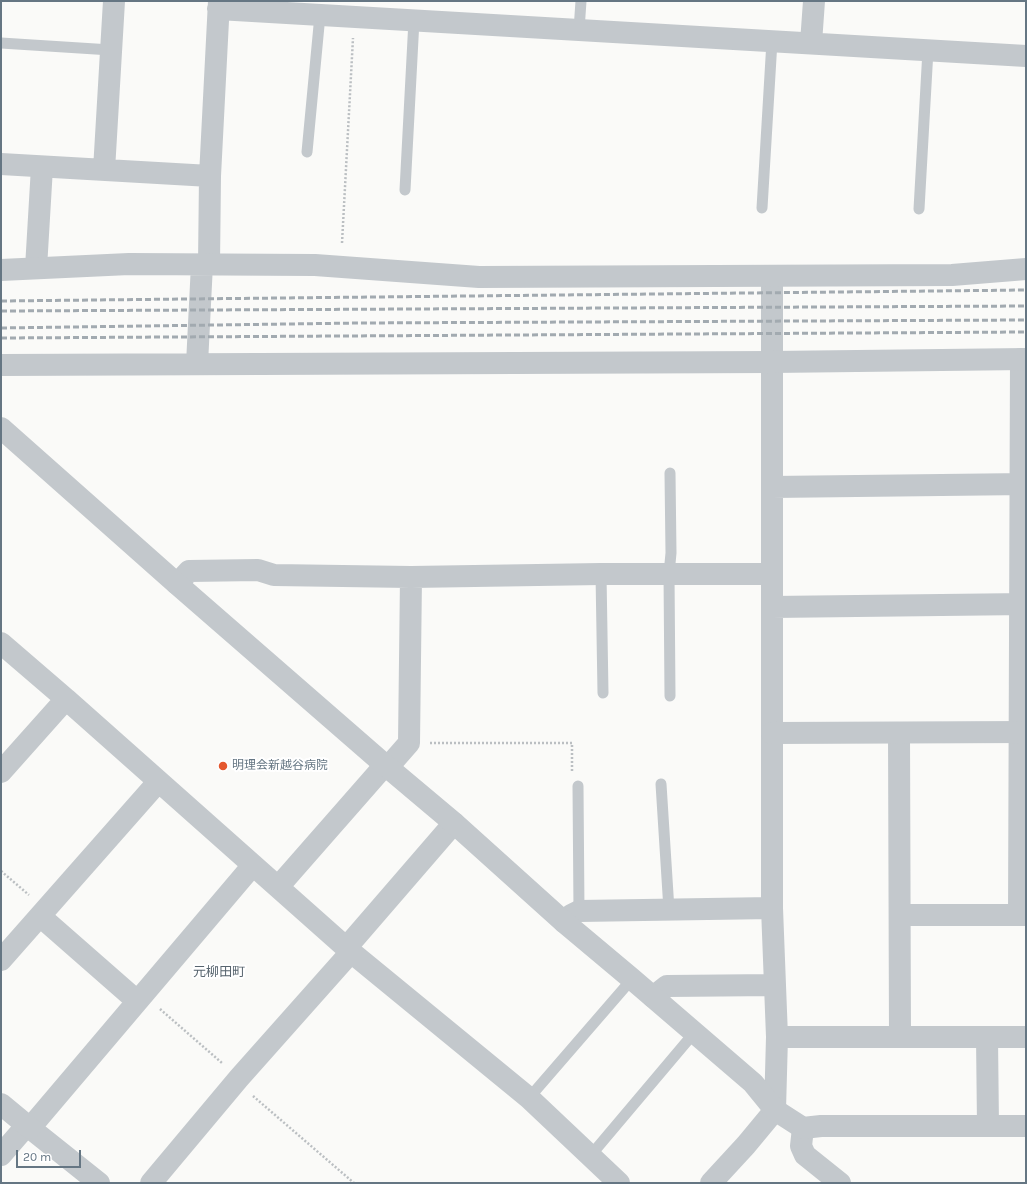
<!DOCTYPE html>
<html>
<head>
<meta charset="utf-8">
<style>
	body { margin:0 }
	#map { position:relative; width:1027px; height:1184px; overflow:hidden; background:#fafaf8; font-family:Karla,sans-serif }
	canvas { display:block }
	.frame { position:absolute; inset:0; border:2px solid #657683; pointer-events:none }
	.scale { position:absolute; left:16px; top:1150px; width:65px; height:18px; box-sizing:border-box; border:2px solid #657683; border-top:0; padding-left:5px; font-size:12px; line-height:14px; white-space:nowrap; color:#657683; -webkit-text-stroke:3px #fff; paint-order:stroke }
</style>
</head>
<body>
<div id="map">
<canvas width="1027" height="1184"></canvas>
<div class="frame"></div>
<div class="scale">20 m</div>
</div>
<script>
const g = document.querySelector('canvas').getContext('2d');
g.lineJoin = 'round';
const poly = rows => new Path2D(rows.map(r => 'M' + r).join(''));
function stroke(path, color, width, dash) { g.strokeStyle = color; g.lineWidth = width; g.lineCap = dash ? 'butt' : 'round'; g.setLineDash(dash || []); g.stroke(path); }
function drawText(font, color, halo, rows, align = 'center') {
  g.font = font + ' Karla,"Noto Sans JP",sans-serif'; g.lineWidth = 4; g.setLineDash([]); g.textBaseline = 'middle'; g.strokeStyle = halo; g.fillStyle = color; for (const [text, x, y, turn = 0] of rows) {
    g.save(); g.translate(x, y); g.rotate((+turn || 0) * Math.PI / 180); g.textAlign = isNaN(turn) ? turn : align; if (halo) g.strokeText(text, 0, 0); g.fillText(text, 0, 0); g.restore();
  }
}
stroke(poly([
	[342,243,353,38],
	[430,743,572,743,572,772],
	[1,871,29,895],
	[160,1009,222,1063],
	[253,1096,354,1183]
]), '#bbbfc2', 2.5, [2, 2]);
stroke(poly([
	[579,30,581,1],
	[1,43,111,50],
	[307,152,320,15],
	[405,190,414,20],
	[762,208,772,41],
	[919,209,928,50],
	[670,473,671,553,669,574,670,696],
	[601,574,603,693],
	[661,784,669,910],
	[578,786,579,911],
	[529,1098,632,979],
	[591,1155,694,1033]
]), '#c3c8cc', 11);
stroke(poly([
	[218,9,1026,56],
	[811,43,814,1],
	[1,164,210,176],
	[104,170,114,1],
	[209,264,210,176,219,1],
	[36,268,42,167],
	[772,487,1026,484],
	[177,584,189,571,258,570,274,575,411,577,601,574,772,574],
	[772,607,1026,604],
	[1,643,66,699],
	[899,733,900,1037],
	[388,767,409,743,411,577],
	[1,772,66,699,351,952,529,1098,619,1183],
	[278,887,385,765],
	[900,915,1026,915],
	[1019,915,1021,359],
	[40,916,137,1001],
	[564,922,571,915,579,911,772,908],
	[346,948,454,823],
	[1,960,158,782],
	[653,997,667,986,775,985],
	[777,1037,1026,1037],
	[987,1037,988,1126],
	[803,1128,801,1146,805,1155,840,1183],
	[1,1155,27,1125],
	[99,1183,30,1128,253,865],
	[151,1183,239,1078,351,952],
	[711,1183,746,1145,775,1110,777,1037,772,908,772,276]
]), '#c3c8cc', 22);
stroke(poly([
	[1,270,129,264,315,265,479,277,952,275,1026,269],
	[197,364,202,264],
	[1,365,772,362,1026,359],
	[1,428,177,584,385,765,454,823,564,922,632,979,753,1083,775,1110,803,1128,821,1126,1026,1126],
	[772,733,1026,732],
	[1,1104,30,1128]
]), '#c3c8cc', 22);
stroke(poly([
	[1,301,1026,290],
	[1,311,1026,306],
	[1,328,358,323,1026,320],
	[1,338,1026,332]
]), '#a2aab0', 3, [6, 3]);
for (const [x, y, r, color] of [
	[223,766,5,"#e4572e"]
]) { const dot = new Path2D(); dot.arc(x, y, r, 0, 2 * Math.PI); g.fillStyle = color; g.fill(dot); stroke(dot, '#fff', 1.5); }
drawText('12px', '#657683', '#fff', [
	["明理会新越谷病院",232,766]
], 'left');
drawText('13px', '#57646e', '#fff', [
	["元柳田町",219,972]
]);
</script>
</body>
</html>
